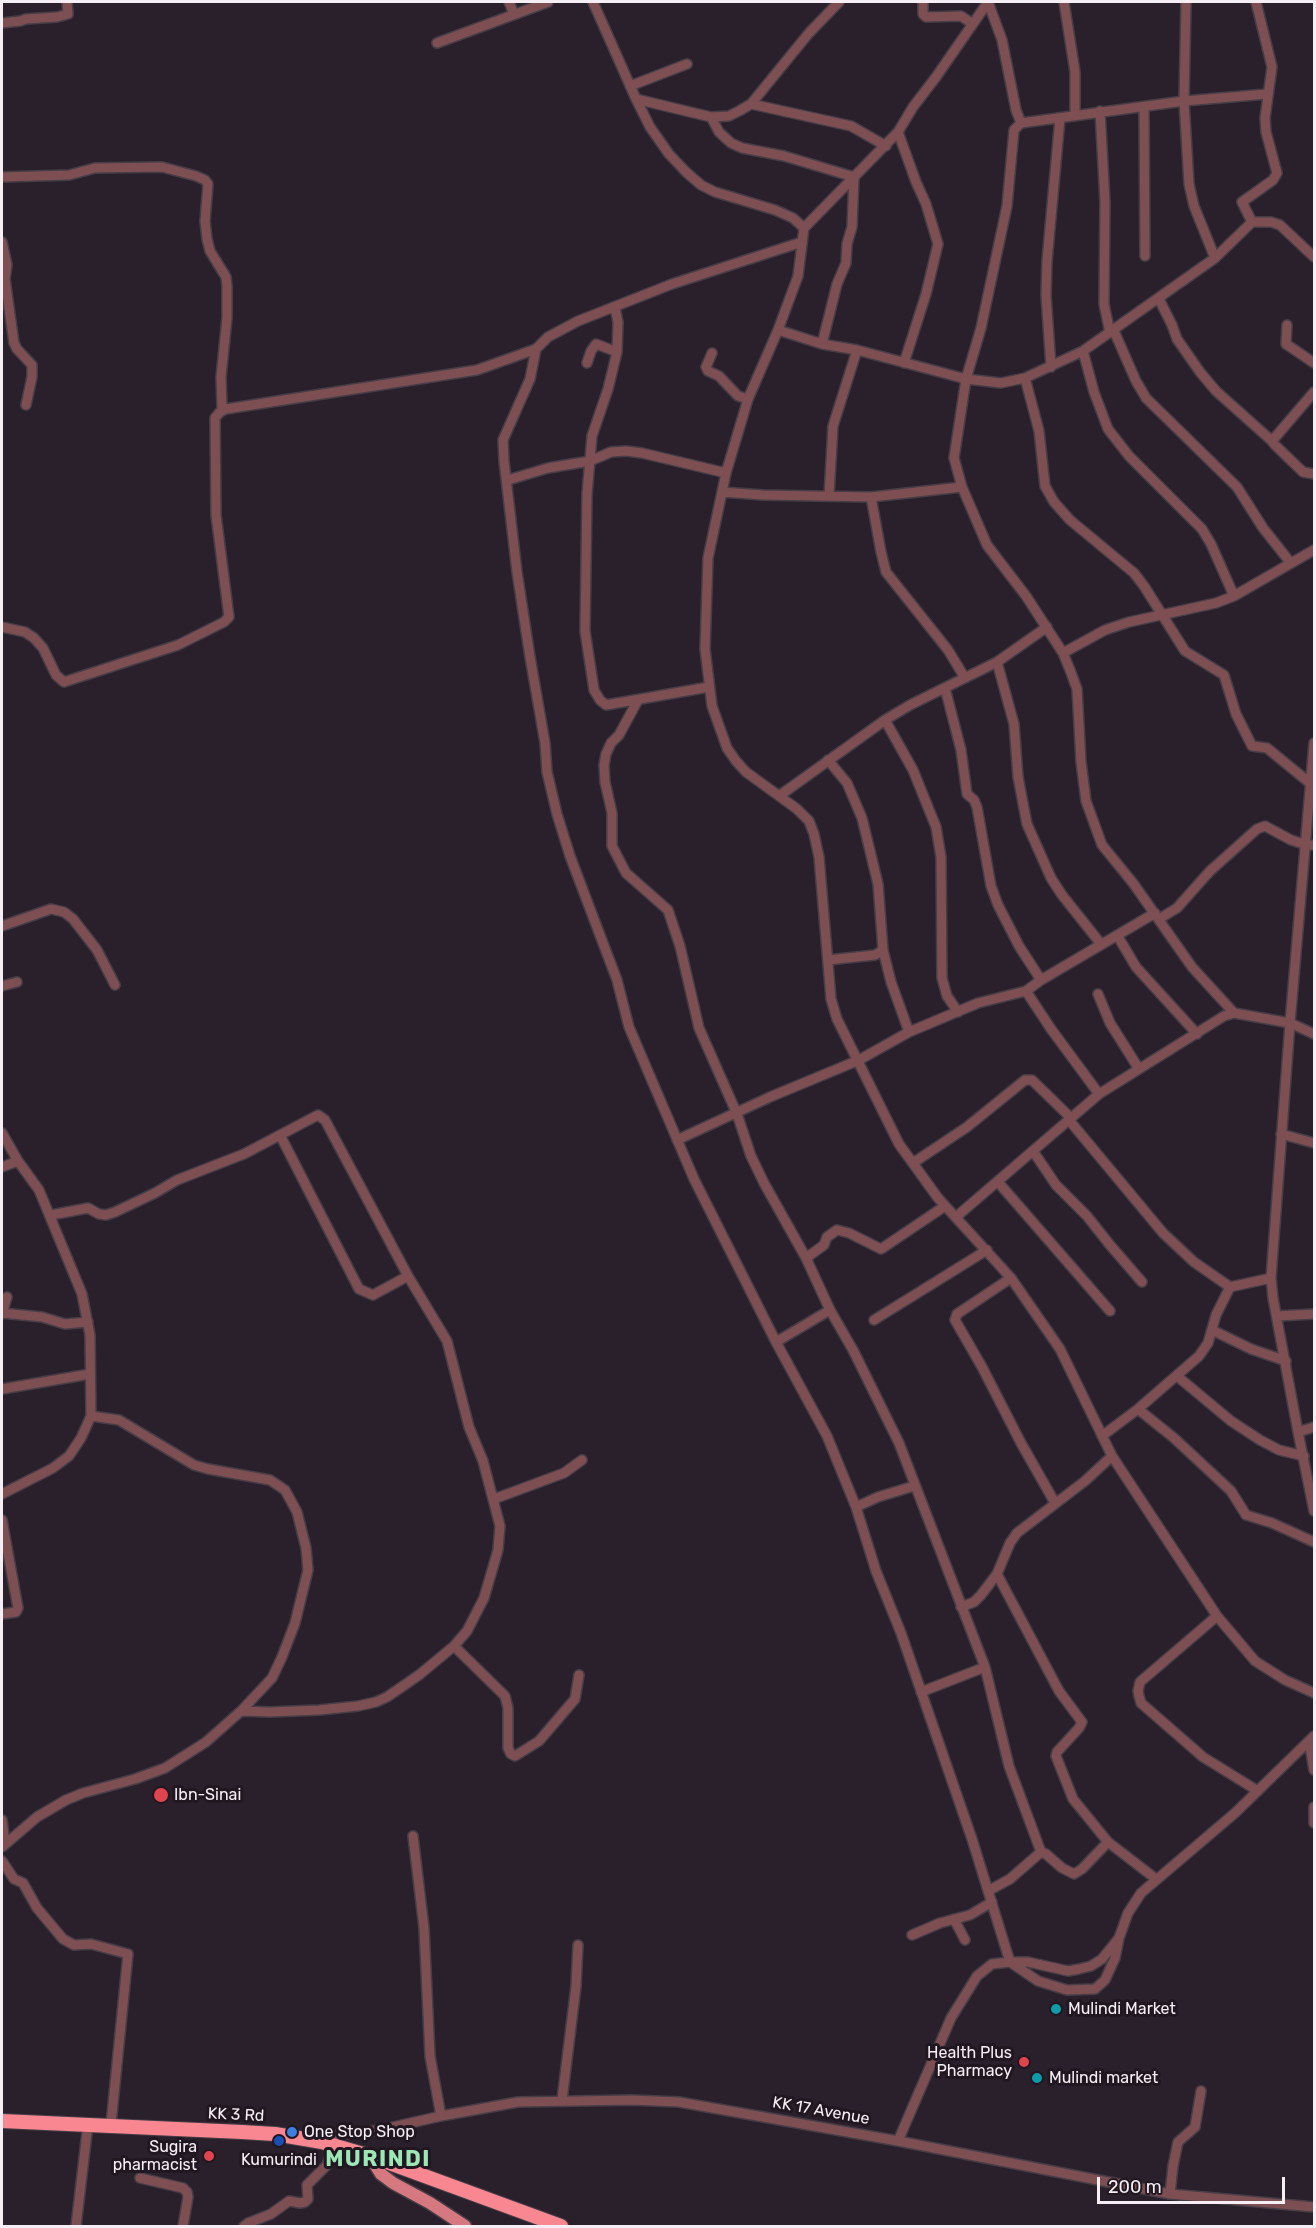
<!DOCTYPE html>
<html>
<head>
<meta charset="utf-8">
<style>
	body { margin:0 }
	#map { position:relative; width:1316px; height:2228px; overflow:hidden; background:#2a202b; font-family:Rubik,sans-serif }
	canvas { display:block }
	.frame { position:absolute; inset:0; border:3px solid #f5eef5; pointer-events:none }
	.scale { position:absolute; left:1097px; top:2177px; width:188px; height:27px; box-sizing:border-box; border:3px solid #f5eef5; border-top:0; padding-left:8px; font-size:18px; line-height:21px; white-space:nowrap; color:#f5eef5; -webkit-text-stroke:4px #201721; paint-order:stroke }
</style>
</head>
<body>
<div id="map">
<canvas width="1316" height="2228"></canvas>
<div class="frame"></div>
<div class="scale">200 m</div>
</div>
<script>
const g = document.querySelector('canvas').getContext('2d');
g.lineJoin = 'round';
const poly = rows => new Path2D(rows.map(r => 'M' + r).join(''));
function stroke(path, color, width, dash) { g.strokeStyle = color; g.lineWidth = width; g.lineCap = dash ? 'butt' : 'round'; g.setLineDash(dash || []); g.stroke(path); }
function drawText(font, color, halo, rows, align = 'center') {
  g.font = font + ' Rubik,sans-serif'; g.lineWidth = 6; g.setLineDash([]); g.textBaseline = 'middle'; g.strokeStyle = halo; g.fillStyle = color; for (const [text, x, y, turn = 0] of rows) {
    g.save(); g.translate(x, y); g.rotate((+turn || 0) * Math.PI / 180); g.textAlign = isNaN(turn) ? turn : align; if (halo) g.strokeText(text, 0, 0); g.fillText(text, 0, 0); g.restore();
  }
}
const minor = poly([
	[509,2,514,14],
	[593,2,636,99,650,127,669,154,686,172,701,185,715,192,775,210,793,218,804,228,798,276,778,330,748,399,726,473,708,558,705,649,712,706,727,748,736,761,746,772,797,809,809,821,814,834,819,857,831,999,837,1019,899,1144,938,1198,1011,1278,1060,1349,1112,1456,1217,1616,1255,1661,1285,1680,1314,1693],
	[923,2,923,14,926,17,961,16,973,24],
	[988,2,1002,40,1016,110,1021,123,1014,130,1007,206,981,328,966,379,954,458,962,487,987,545,1026,596,1063,653,1070,670,1077,689,1081,762,1086,801,1102,845,1133,883,1192,967,1234,1013],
	[1064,2,1075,72,1075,116],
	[1186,2,1184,101,1189,184,1194,206,1215,258],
	[2,23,20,21,26,19,57,17,68,14,67,2],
	[437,43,548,2],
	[630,86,687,64],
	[636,99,711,117,729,116,739,111,751,104,809,33,839,2],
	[751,104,851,126,886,146],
	[1144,108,1145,256],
	[1100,111,1105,202,1104,304,1110,333],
	[711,117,719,132,731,143,742,148,784,156,854,177,852,227,847,244,846,263,837,284,822,344],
	[1021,123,1184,101,1267,94],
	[898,132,916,182,926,204,938,244,926,294,904,363],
	[2,177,69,175,95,168,162,167,196,176,205,180,208,184,205,221,207,239,210,251,226,277,227,286,227,318,221,377,222,407],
	[1252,222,1242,202,1273,180,1277,173,1266,132,1265,118,1272,67,1256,2],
	[804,228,898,132,913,107,936,77,988,2],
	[2,242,7,265,5,279,14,343,17,349,32,365,32,377,26,405],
	[1159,299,1172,325,1177,339,1200,372,1216,391,1272,441],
	[615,308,618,322,617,352,608,389,592,436,587,494,585,631,594,690,600,700,606,705,709,687],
	[1287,325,1286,344,1314,363],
	[778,330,822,344,857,350,966,379,1001,383,1025,378,1083,351,1215,258,1252,222,1271,222,1280,225,1314,257],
	[1114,331,1136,381,1146,398,1237,487,1263,528,1290,562],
	[536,349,530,379,503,440,504,461,517,572,530,657,545,743,547,772,557,814,570,856,617,980,629,1027,694,1179,776,1342,827,1436,856,1507,876,1571,901,1633,972,1839,1010,1962,1028,1962,1068,1971,1079,1969,1091,1966,1102,1959,1119,1938],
	[1083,351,1094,392,1108,429,1129,456,1202,529,1211,544,1234,596],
	[712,353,706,367,708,371,719,376,738,396,748,399],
	[587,363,591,351,596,344,617,352],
	[1051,367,1046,295,1047,261,1060,118],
	[1025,378,1039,431,1045,486,1054,502,1070,520,1134,573,1144,586,1185,651,1224,675,1236,714,1252,746,1267,748,1311,784],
	[1314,392,1272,441,1275,445,1303,472,1314,474],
	[508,480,548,468,590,461,611,452,626,451,642,453,726,473],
	[722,492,763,495,871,497,962,487],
	[829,496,833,426,857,350],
	[871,497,881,552,886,572,948,650,965,678],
	[2,627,25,632,34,638,43,648,56,675,64,682,178,645,224,622,229,617,216,515,215,418,220,412,226,409,477,370,536,349,548,337,578,321,672,284,802,242],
	[1063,653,1105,630,1129,622,1216,603,1234,596,1314,550],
	[997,662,1014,724,1018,777,1027,824,1051,878,1062,895,1101,944],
	[945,688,961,750,967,794,974,800,977,807,991,886,998,905,1019,946,1041,980],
	[638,700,619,735,611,743,606,754,604,765,605,782,612,813,612,846,626,873,668,910,680,946,699,1028,737,1114,751,1156,764,1183,806,1258,830,1310,853,1350,899,1443,985,1667,1009,1766,1041,1852,1010,1879,988,1891],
	[885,720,913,770,936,827,941,857,942,978,947,996,958,1012],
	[1314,743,1290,1023,1271,1278,1273,1298,1298,1432,1314,1511],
	[828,760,847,783,862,818,878,884,883,950,891,982,909,1032],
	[779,796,885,720,910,705,997,662,1047,627],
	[1159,919,1177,908,1210,871,1257,829,1265,826,1291,840,1307,845,1314,845],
	[2,926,51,909,64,912,73,919,97,950,115,985],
	[1117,935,1136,967,1197,1034],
	[828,960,875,955,883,950],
	[2,986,17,982],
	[1026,991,1051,1029,1099,1094],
	[1098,994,1110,1023,1139,1069],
	[1069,1120,1163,1233,1194,1262,1230,1287],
	[2,1133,18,1161,39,1190,82,1294,90,1335,91,1416,81,1438,69,1456,53,1468,2,1494],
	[1281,1134,1314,1143],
	[280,1135,359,1289,373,1295,408,1276],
	[677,1140,770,1097,859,1060,909,1032,978,1003,1026,991,1041,980,1155,913],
	[1033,1151,1056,1185,1087,1216,1110,1245,1142,1282],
	[913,1163,967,1127,1025,1080,1032,1080,1071,1118],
	[2,1167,18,1161],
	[998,1182,1110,1311],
	[51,1215,88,1208,99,1214,106,1215,115,1212,155,1193,177,1180,244,1154,318,1115,325,1120,408,1276,447,1341,469,1427,483,1461,500,1526,498,1550,484,1598,467,1631,454,1646,419,1675,387,1697,376,1702,358,1706,319,1710,270,1712,241,1711],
	[956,1217,1099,1094,1224,1016,1234,1013,1290,1023,1314,1034],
	[806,1258,824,1245,827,1237,837,1230,849,1233,881,1249,945,1206],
	[1011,1278,957,1314,955,1320,982,1367,1021,1443,1055,1503],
	[2,1313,42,1317,65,1324,88,1322],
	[2,1314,7,1297],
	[1277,1316,1314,1314],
	[874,1320,987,1250],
	[1212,1330,1251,1349,1286,1361],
	[776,1342,830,1310],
	[1177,1376,1231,1421,1260,1440,1279,1450,1304,1456],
	[2,1389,90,1374],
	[1138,1409,1174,1438,1231,1491,1246,1515,1272,1523,1314,1542],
	[1298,1432,1314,1427],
	[1102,1436,1138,1409,1199,1356,1208,1343,1216,1315,1230,1287,1271,1278],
	[494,1499,564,1473,582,1460],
	[856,1507,878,1497,914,1486],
	[2,1520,18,1608,16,1612,2,1614],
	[997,1574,1059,1691,1082,1722,1079,1728,1057,1752,1056,1756,1073,1799,1108,1842,1156,1879],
	[961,1607,974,1602,981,1595,997,1574,1010,1543,1017,1533,1085,1481,1112,1456],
	[1217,1616,1140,1682,1138,1691,1139,1696,1141,1703,1203,1757,1258,1791],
	[454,1646,505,1696,508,1708,508,1748,511,1754,515,1756,539,1741,575,1699,579,1675],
	[921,1692,985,1667],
	[1309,1741,1314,1770],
	[1314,1807,1314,1823],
	[2,1820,5,1843],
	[413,1836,424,1928,430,2056,441,2116],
	[2,1847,37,1817,66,1800,83,1793,135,1779,165,1768,206,1742,241,1711,272,1678,282,1657,295,1623,308,1570,306,1548,297,1512,285,1490,270,1480,208,1469,194,1465,119,1420,91,1416],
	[1041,1852,1046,1854,1062,1868,1074,1874,1082,1869,1108,1842],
	[2,1861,14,1879,23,1883,37,1908,63,1939,74,1945,91,1944,128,1954,111,2124],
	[954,1919,965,1940],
	[912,1935,940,1923,970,1915,992,1902],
	[562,2100,576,1986,578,1945],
	[898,2141,951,2018,977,1976,992,1964,1010,1962,1038,1981,1067,1990,1095,1989,1105,1980,1115,1958,1119,1938,1128,1913,1141,1893,1235,1813,1314,1736],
	[322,2142,336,2135,380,2130,441,2116,518,2102,632,2100,679,2102,898,2141,1170,2194,1314,2207],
	[140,2178,183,2188,187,2192,188,2197,183,2226],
	[1170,2194,1173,2166,1178,2142,1195,2127,1201,2091],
	[76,2226,88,2124],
	[244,2226,248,2223,271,2214,289,2201,300,2203,305,2202,308,2199,307,2185,327,2165,333,2146]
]);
const major = poly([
	[370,2156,381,2174,393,2183,430,2203,465,2226]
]);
const highway = poly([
	[2,2121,242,2132,275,2134,322,2142,370,2156,561,2226]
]);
stroke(minor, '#463d47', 12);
stroke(major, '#463d47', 15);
stroke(highway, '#463d47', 16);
stroke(minor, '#7d4f52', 9);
stroke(major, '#d5787f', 12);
stroke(highway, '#f88791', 14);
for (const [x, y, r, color] of [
	[161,1795,8,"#e0444e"],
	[1056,2009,6,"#0f9aa8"],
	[1024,2062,6,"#e0444e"],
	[1037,2078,6,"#0f9aa8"],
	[292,2132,6,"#3f7fe0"],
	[279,2141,6,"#1a4fb4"],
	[209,2156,6,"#e0444e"]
]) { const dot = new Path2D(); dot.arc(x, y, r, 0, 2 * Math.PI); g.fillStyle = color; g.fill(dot); stroke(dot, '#201721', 2); }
drawText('16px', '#f5eef5', '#201721', [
	["Ibn-Sinai",174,1795],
	["Mulindi Market",1068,2009],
	["Health Plus",1012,2053,"right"],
	["Pharmacy",1012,2071,"right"],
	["Mulindi market",1049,2078],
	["One Stop Shop",304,2132],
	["Sugira",197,2147,"right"],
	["pharmacist",197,2165,"right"],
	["Kumurindi",279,2160,"center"]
], 'left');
drawText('16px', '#f5eef5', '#201721', [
	["KK 17 Avenue",821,2111,10],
	["KK 3 Rd",236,2115,3]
]);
g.letterSpacing = '1.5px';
drawText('bold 22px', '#9de7b6', '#201721', [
	["MURINDI",378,2160]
]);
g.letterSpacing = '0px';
</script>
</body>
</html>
